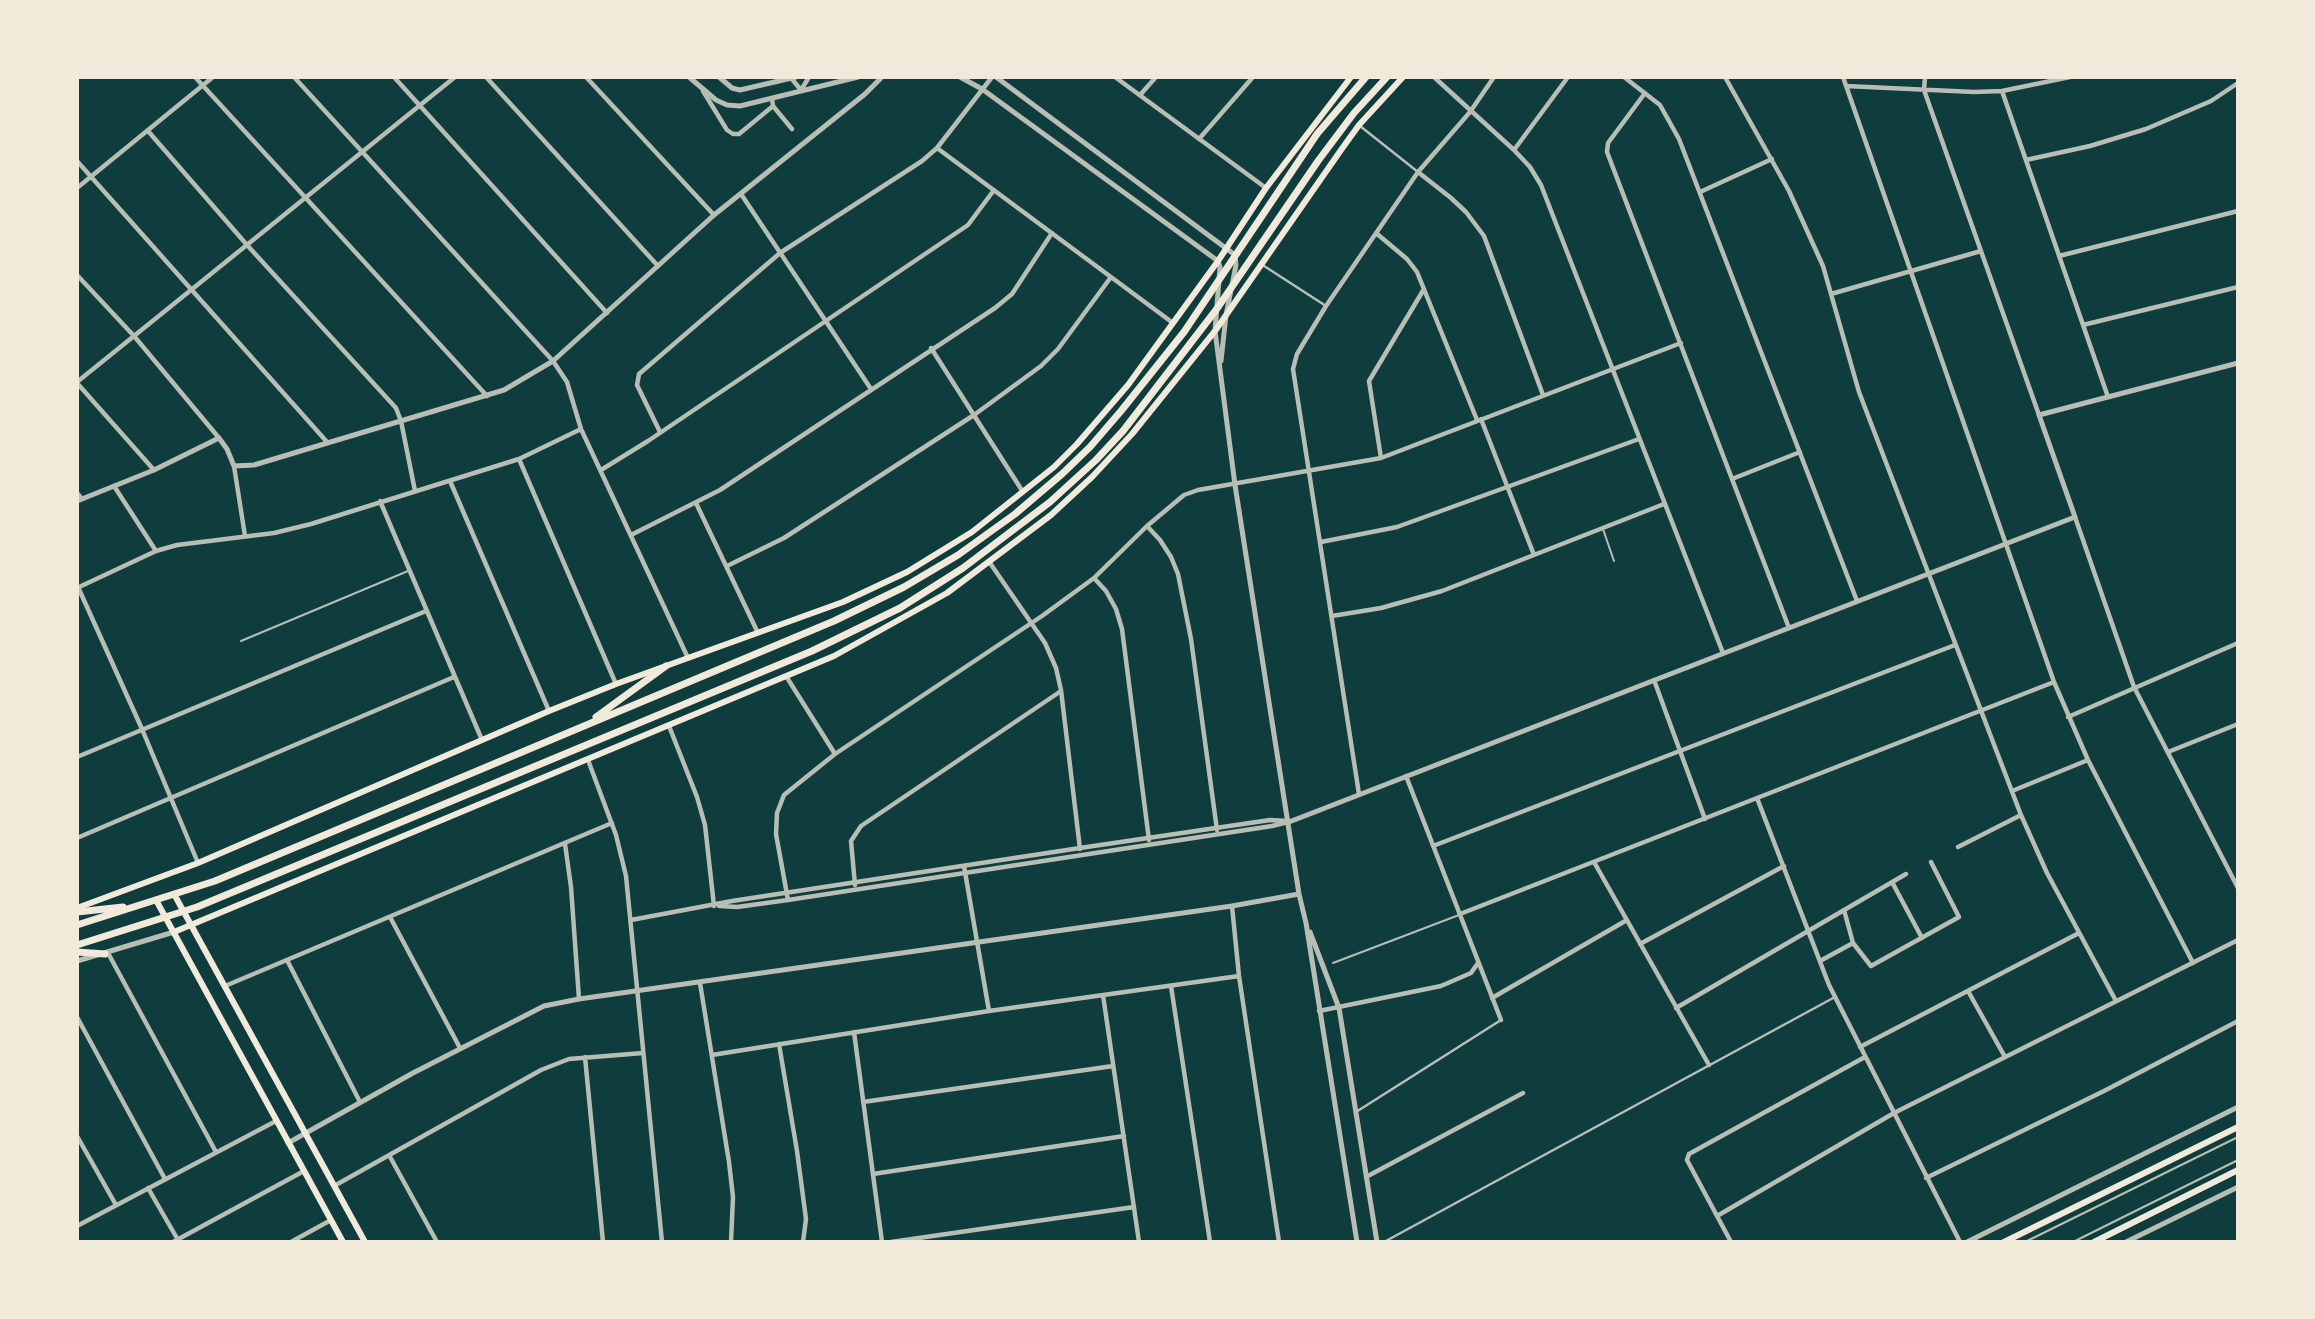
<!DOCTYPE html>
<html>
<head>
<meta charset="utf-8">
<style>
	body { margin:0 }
	#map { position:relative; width:2315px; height:1319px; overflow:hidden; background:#0f3d3e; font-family:"PT Sans",sans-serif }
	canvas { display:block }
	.frame { position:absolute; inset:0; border:79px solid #f1e9da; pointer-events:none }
</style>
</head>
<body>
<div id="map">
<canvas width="2315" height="1319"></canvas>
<div class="frame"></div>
</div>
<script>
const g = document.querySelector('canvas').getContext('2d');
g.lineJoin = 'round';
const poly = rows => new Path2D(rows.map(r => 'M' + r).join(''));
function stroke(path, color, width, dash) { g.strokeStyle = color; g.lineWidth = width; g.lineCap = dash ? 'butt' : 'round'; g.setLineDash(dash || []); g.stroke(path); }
stroke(poly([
	[1603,529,1614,561],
	[241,641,408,571],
	[1333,963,1459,915],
	[2025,1242,2238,1137],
	[2073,1242,2238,1160]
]), '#b8beb3', 2);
stroke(poly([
	[1360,126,1418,172],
	[1261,264,1326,306],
	[1356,1112,1501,1020],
	[1384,1242,1835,997]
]), '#b8beb3', 2.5);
stroke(poly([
	[195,77,487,396],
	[294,77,553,361,567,382,581,429,688,658],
	[394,77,607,313],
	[486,77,658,266],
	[586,77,714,215],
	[1115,77,1266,188],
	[1434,77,1514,150,1530,167,1541,185,1723,653],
	[1624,77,1660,105,1679,139,1857,601],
	[1725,77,1789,191,1823,266,1859,392,2021,815,2047,873,2116,1001],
	[1843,77,2054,682,2088,760,2193,963],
	[1925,77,1924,90,2039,415],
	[791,78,801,90,809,77],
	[1846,86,1974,92,2002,91,2070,77],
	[703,91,727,130,733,134,739,134,773,106,772,99],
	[2002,91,2108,397],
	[1645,93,1608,143,1607,152,1789,628],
	[1140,95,1156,77],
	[773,106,792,129],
	[148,131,247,245,396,408,401,421,415,491],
	[1199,139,1253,77],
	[937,148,1173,323],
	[1514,150,1568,77],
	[2026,160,2090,146,2146,129,2211,101,2238,83],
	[77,161,327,442],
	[1418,172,1451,198,1466,212,1484,236,1543,395],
	[77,188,213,77],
	[1700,192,1772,159],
	[741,194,871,389],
	[1376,233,1407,259,1417,272,1477,420],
	[2059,256,2238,211],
	[77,275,134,336,219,438],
	[1831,294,1981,251],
	[2083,325,2238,287],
	[931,348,1023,492],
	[77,382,455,77],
	[77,383,154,470],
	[1481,419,1534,555],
	[660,432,637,385,639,374,780,253,922,161,937,148,992,77],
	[1381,458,1369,381,1424,289],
	[519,459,616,684],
	[234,466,245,536],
	[601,470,648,441,968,225,994,190],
	[1732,479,1800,452],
	[450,481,549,711],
	[114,486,156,551],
	[77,493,82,499],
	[380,501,482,740],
	[696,503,758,633],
	[2075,517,2134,687,2238,888],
	[1147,526,1160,540,1171,557,1178,574,1191,639,1217,830],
	[631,535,720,490,995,308,1012,294,1052,233],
	[1321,542,1397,527,1639,439],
	[990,563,1045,643,1056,668,1061,690,1080,849],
	[727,566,784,538,974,415,1041,366,1058,349,1111,277],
	[1094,578,1106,591,1116,609,1122,629,1149,840],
	[78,587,142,729,198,863],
	[77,588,156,551,177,545,274,533,311,524,519,459,581,429],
	[1332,616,1381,608,1442,591,1664,504],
	[786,676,835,754],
	[1654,680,1705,819],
	[2068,717,2238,643],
	[669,726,697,797,705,825,714,906],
	[2168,752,2238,724],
	[77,757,426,611],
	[588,760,616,835,626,876,662,1242],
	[1406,776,1501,1020],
	[2012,791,2088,760],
	[1359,794,1293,369,1297,354,1326,306,1418,172,1470,112,1494,77],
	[1757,798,1829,985,1960,1242],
	[77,838,454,677],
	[565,844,571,887,579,999],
	[1433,846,1955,645],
	[1958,847,2021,815],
	[1594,862,1709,1065],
	[964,866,989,1011],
	[1892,882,1922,938],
	[855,885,851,841,861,826,1061,691],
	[788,900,776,834,777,813,784,795,835,754,1042,616,1094,578,1147,526,1184,495,1198,490,1381,458,1681,343],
	[719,906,737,907,788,900,1272,826,1288,822],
	[1232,906,1239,976,1279,1242],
	[1460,914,2054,682],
	[390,917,460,1048],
	[631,920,732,901,1080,848,1270,820,1288,821],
	[1853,943,1871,966,1959,917,1931,862],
	[1640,944,1784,866],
	[108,953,216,1152],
	[287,960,360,1102],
	[1820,961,1853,943,1844,910],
	[700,983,729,1162,733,1197,731,1242],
	[225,986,612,823],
	[1171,986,1210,1242],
	[1968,991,2005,1057],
	[1103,995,1139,1242],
	[1492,998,1627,920],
	[1676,1008,1906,874],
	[1319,1011,1441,986,1471,973,1478,963],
	[77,1017,165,1179],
	[854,1032,882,1242],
	[779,1044,797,1151,806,1219,803,1242],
	[1860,1047,2079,933],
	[712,1055,989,1011,1239,976],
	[585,1057,603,1242],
	[863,1102,1113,1066],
	[77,1136,116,1205],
	[389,1155,437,1242],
	[873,1174,1124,1136],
	[1366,1177,1523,1093],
	[1926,1178,2104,1091,2238,1021],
	[334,1186,541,1070,569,1059,643,1053],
	[148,1188,178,1240],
	[1717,1216,1894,1113,2238,940],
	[77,1226,276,1121],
	[173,1242,304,1171],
	[291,1242,331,1220],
	[891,1242,1134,1207],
	[1731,1242,1687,1160,1689,1154,1865,1057]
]), '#b8beb3', 4.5);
stroke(poly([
	[689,77,716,100,727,105,740,106,858,77],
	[719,77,732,88,740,90,796,77],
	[960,77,982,89,1218,261,1220,267,1215,331,1235,485,1299,894,1306,923,1357,1242],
	[996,77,1235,255,1236,265,1226,315,1221,361],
	[77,501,154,470,219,438,227,449,234,466,254,465,504,390,553,361,714,215,865,94,882,77],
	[1289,822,2075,517,2039,415,2238,363],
	[1310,932,1339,1008,1377,1242],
	[77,961,174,932],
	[288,1143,413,1073,544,1006,579,999,1232,906,1299,894],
	[1967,1242,2238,1107],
	[2126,1242,2238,1187]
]), '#b8beb3', 5);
stroke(poly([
	[174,894,365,1242],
	[156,900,343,1242],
	[77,908,198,863,549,711,616,684,843,602,907,572,972,532,1054,467,1077,444,1128,385,1218,261,1266,188,1351,77],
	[174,932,834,656,947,593,1051,515,1092,477,1132,434,1215,331,1341,150,1359,125,1403,77]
]), '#f1e9da', 6);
stroke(poly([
	[2004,1242,2238,1127],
	[2094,1242,2238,1170]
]), '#f1e9da', 6);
stroke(poly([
	[596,717,666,666],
	[77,912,123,907],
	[77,925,215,881,834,621,904,587,958,555,1015,514,1062,474,1090,447,1121,411,1184,332,1317,134,1366,77],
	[77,945,197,907,812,651,900,608,963,568,1050,502,1096,460,1123,431,1216,310,1318,161,1354,113,1387,77],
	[77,952,105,954]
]), '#f1e9da', 7);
</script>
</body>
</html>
